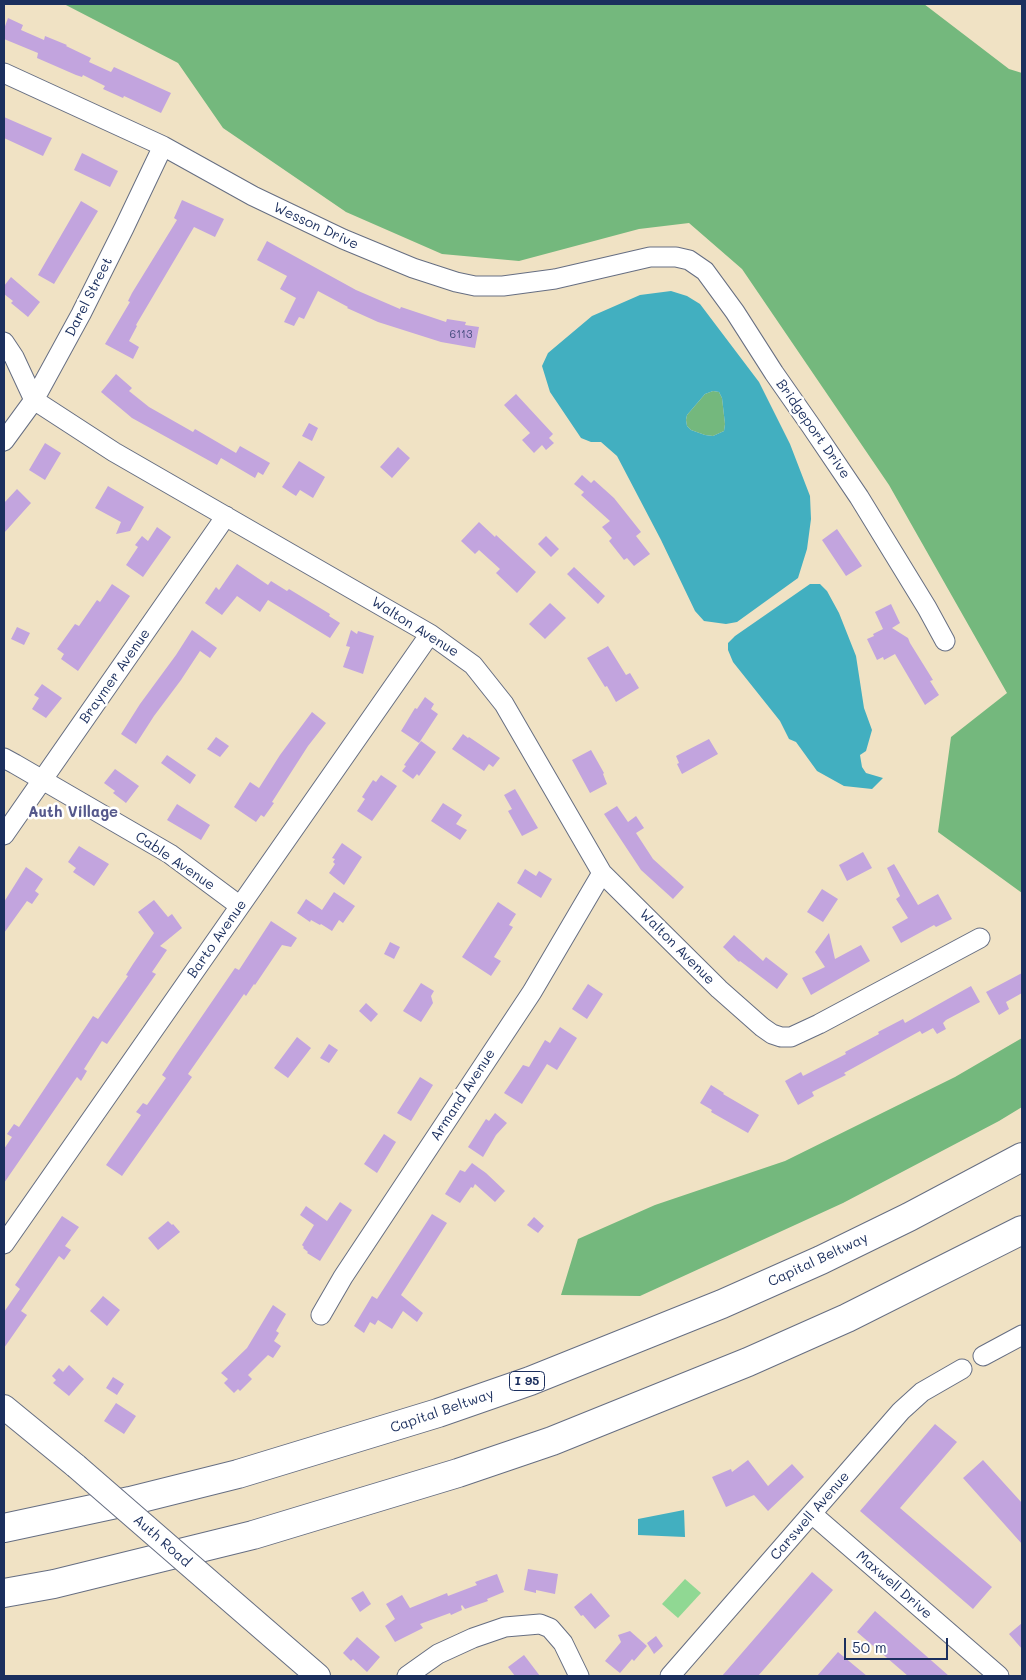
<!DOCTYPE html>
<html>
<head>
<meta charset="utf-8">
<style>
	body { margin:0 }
	#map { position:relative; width:1026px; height:1680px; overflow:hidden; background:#f0e2c4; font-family:Mali,sans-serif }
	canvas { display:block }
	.frame { position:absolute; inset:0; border:5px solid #1b2f5e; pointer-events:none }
	.scale { position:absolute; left:844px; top:1638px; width:104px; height:22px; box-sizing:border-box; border:2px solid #1b2f5e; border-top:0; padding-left:6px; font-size:15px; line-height:18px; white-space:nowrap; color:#1b2f5e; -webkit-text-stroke:4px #fff; paint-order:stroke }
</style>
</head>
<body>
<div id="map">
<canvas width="1026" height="1680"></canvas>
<div class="frame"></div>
<div class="scale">50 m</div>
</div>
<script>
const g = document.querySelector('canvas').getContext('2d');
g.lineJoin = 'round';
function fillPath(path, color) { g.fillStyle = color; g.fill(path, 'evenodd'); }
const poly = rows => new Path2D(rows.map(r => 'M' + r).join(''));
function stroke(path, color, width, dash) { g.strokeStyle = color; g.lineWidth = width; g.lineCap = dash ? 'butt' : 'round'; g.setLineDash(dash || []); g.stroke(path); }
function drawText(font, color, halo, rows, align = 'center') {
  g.font = font + ' Mali,sans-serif'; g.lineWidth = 5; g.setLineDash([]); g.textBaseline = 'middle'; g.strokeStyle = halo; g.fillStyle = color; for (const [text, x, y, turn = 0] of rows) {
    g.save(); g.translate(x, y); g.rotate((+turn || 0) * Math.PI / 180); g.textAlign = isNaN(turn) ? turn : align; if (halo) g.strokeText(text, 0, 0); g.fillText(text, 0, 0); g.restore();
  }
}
fillPath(poly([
	[685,1579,701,1593,678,1618,662,1604]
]), '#90d893');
fillPath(poly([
	[64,4,924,4,1009,69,1022,73,1022,893,938,832,951,737,1007,693,889,485,742,269,689,223,639,229,519,261,442,254,346,212,223,128,178,63],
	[713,391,719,392,722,398,725,424,724,431,713,436,705,435,691,430,687,426,686,420,687,415,705,394],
	[1022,1038,1022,1107,999,1121,843,1203,640,1296,561,1295,578,1239,655,1205,785,1161,955,1077]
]), '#74b87d');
fillPath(poly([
	[671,291,687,296,700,304,759,382,790,444,810,496,811,519,807,549,798,578,737,622,726,624,704,621,695,611,661,540,617,456,601,442,591,442,581,438,550,392,542,366,548,353,592,316,640,295],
	[713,391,719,392,722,398,725,424,724,431,713,436,705,435,691,430,687,426,686,420,687,415,705,394],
	[810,584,820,584,827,591,839,613,856,656,864,708,872,730,866,751,860,755,862,767,866,773,883,778,872,789,844,786,817,771,796,742,789,739,780,721,733,662,728,650,728,643,735,636],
	[684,1510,685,1537,638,1535,638,1519]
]), '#42afc0');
fillPath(poly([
	[8,18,23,25,21,30,44,40,45,36,67,45,66,46,91,58,89,62,111,72,114,67,171,93,161,113,124,96,123,98,103,89,105,86,83,75,82,77,76,75,37,58,38,53,4,39,4,29],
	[4,117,52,138,43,156,4,138],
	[82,153,118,171,110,187,74,170],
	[182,200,224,219,215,237,194,227,136,325,137,326,129,341,139,347,133,359,105,344,130,302,128,301,132,293,177,220,174,218],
	[81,201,98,211,54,284,38,275],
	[267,241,356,290,400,309,401,307,446,322,447,319,466,322,465,325,479,327,475,348,441,342,378,322,347,308,348,307,318,291,304,319,299,317,294,326,284,322,296,298,280,289,287,276,257,260],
	[11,277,40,302,28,317,11,303,13,301,4,294,4,286],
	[116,374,132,388,129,391,149,407,193,432,195,429,236,453,240,446,270,463,263,475,258,472,255,478,221,458,217,465,132,418,101,392],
	[516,394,553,434,549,438,554,443,546,450,542,445,534,453,522,440,530,433,504,405],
	[309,423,318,428,312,441,302,436],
	[45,443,61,453,45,480,29,470],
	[398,447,410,458,392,478,380,467],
	[299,461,325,477,313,498,300,490,296,496,282,487],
	[582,475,591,483,594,480,614,498,641,532,636,536,650,554,634,566,627,558,624,560,609,541,612,538,602,527,610,521,581,495,584,492,574,484],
	[108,486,144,507,130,531,116,534,121,522,95,508],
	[17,489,31,503,4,533,4,503],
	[479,522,495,537,496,535,536,572,517,593,496,573,500,569,479,550,475,554,461,541],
	[157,527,171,537,143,577,126,565,138,547,135,545,142,536,148,541],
	[837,529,862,566,846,576,822,540],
	[546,536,559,549,551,557,538,544],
	[237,564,268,585,271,581,287,591,289,589,330,614,329,616,340,623,330,638,268,600,260,612,237,596,222,615,205,603,216,587,219,590],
	[574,567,605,596,598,604,567,574],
	[112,584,130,596,78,671,61,659,64,654,57,649,75,624,79,626,97,600,100,602],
	[550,603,566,618,545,639,529,624],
	[891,604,900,623,892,628,908,638,910,643,933,680,930,681,939,695,925,705,895,654,884,660,883,657,877,660,867,639,874,636,873,634,883,629,875,612],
	[17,627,30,633,24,645,11,639],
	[192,630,217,648,210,658,200,651,181,680,154,716,136,744,121,734,140,704,176,655],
	[351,630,357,634,358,631,374,636,363,674,343,667,350,647,346,646],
	[608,646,626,675,630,673,639,688,616,702,607,686,605,687,587,658],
	[42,684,62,698,46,718,32,709,39,698,34,695],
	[425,697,434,704,431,709,438,714,419,743,401,731,415,708,417,709],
	[312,712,326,723,308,746,272,802,274,803,264,817,261,815,256,822,234,807,250,782,259,788,280,755],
	[463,734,468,738,469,737,500,758,493,767,489,764,484,771,452,749],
	[216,737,229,746,220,757,207,749],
	[709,739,718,754,682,774,677,764,679,763,676,756],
	[421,741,436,752,419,776,417,774,413,779,402,771,406,766,404,765],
	[591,750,604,773,603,774,607,784,590,793,572,760],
	[167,755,196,775,190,784,161,763],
	[115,769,139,786,126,803,113,793,115,791,104,783],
	[381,775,397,786,372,821,357,811,365,799,362,797,373,780,376,782],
	[515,789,538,828,522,836,508,811,512,809,504,795],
	[443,803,462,815,456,824,467,830,460,840,431,821],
	[177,804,210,825,201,840,167,820],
	[617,806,628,822,636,816,644,828,636,833,653,859,684,887,673,899,641,870,604,814],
	[342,843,362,857,344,885,329,873,335,864,333,862,335,859,332,858],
	[79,846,109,864,94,886,73,872,76,868,68,862],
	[863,852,872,868,847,881,839,865],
	[894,864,918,905,938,894,952,919,936,927,934,925,901,943,892,927,908,918,896,899,900,896,887,868],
	[26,867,43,879,35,891,39,894,32,904,27,901,4,933,4,902],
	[525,869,536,876,539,871,552,879,541,898,517,883],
	[822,889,838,899,823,922,807,912],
	[334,892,355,906,343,923,339,920,332,931,321,924,320,925,311,920,310,922,297,913,306,899,322,910],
	[154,900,168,917,172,914,182,928,160,946,167,950,152,972,156,974,107,1044,102,1041,84,1069,87,1071,81,1081,77,1077,4,1183,4,1149,12,1137,7,1134,14,1124,19,1127,93,1016,98,1019,128,976,126,975,133,964,154,933,138,912],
	[498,902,516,914,509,925,513,927,494,957,501,961,491,976,462,957],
	[271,921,297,938,291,947,282,945,255,985,254,984,246,996,244,994,188,1074,192,1077,122,1176,106,1165,141,1115,136,1112,143,1103,147,1105,166,1078,162,1075,176,1054,235,968,239,970],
	[829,933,835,959,861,945,870,961,811,995,802,978,825,967,815,952],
	[734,935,763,961,766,957,788,974,777,989,740,961,739,962,723,947],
	[390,942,400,947,394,959,384,954],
	[1022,973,1022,993,1006,1002,1009,1009,999,1015,986,992],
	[421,983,434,991,431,996,433,1003,421,1022,403,1011],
	[588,984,603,994,587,1019,572,1009],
	[971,986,980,1002,946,1020,943,1023,946,1029,937,1034,933,1028,922,1034,920,1031,844,1073,846,1075,812,1092,814,1096,798,1105,785,1081,801,1072,803,1076,846,1054,845,1052,879,1034,878,1032,903,1019,905,1023],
	[366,1003,378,1014,371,1022,359,1011],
	[560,1027,577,1038,557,1070,547,1064,522,1104,504,1093,523,1065,529,1067,545,1040,550,1043],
	[297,1037,311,1048,288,1078,274,1068],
	[329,1044,338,1050,329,1063,320,1058],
	[420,1077,433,1085,411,1121,397,1113],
	[711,1085,724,1093,723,1094,759,1115,748,1133,711,1112,712,1110,700,1103],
	[495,1113,507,1123,496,1135,483,1157,468,1147,486,1119,489,1121],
	[384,1134,396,1142,377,1173,364,1164],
	[472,1163,486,1173,505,1191,495,1202,475,1184,473,1188,471,1187,460,1203,445,1194,460,1170,465,1172],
	[340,1202,352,1210,320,1261,307,1253,308,1252,303,1248,304,1247,302,1245,314,1225,300,1215,306,1206,327,1221],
	[432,1214,447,1223,401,1295,423,1313,417,1322,403,1311,392,1329,378,1320,375,1325,370,1322,364,1333,354,1326,372,1296,377,1299],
	[62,1216,79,1227,65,1246,71,1250,64,1260,59,1256,21,1311,27,1315,4,1348,4,1312,20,1289,15,1285],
	[534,1217,544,1226,538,1233,527,1225],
	[168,1221,172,1225,173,1224,180,1232,158,1250,148,1238],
	[103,1296,120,1310,107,1326,90,1311],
	[273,1305,286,1314,276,1331,279,1333,274,1341,281,1346,273,1358,268,1355,248,1375,252,1379,240,1391,238,1389,234,1393,224,1383,228,1379,221,1373,247,1348],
	[69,1365,84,1379,69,1396,53,1383,56,1380,52,1376,59,1368,63,1372],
	[113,1377,124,1384,117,1395,106,1388],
	[116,1403,136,1416,124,1434,104,1421],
	[935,1424,957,1442,900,1508,992,1587,973,1609,860,1511],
	[748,1460,768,1486,792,1464,804,1477,768,1511,754,1495,726,1507,712,1477,731,1469,732,1472],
	[983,1460,1022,1503,1022,1544,963,1478],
	[528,1569,558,1574,555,1594,536,1590,536,1593,524,1590],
	[812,1572,833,1590,758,1676,722,1676],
	[497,1574,504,1592,487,1599,488,1601,465,1609,462,1605,461,1606,462,1610,451,1615,450,1613,420,1624,423,1628,395,1642,385,1626,395,1619,386,1604,402,1595,410,1608,447,1593,448,1596,477,1585,475,1582],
	[363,1591,371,1604,360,1612,351,1598],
	[591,1593,610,1616,595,1629,583,1615,581,1616,574,1607],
	[875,1611,949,1676,908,1676,857,1632],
	[1022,1623,1022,1649,1009,1634],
	[630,1631,647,1646,634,1661,632,1659,620,1673,605,1661,621,1642,618,1635],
	[656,1636,663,1646,654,1654,647,1643],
	[357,1637,380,1657,367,1672,353,1659,351,1661,343,1653],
	[838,1652,867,1676,817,1676],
	[524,1655,540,1676,515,1676,508,1667]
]), '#c2a4de');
const minor = poly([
	[4,73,163,146,253,196,343,239,413,268,456,282,475,286,503,286,555,279,650,257,676,257,689,260,705,271,735,312,774,373,811,426,859,497,927,608,945,641],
	[4,342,14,357,34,400,114,452,430,634,473,665,504,704,602,873,719,989,762,1027,772,1034,781,1037,791,1037,819,1024,980,938],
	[4,441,34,400,81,314,124,228,163,146],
	[4,758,15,764,170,854,240,906],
	[4,835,226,516],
	[4,1244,430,634],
	[321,1315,343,1277,532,992,602,873],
	[983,1356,1022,1335],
	[812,1514,999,1676],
	[407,1676,438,1654,473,1638,505,1627,540,1624,550,1628,563,1643,579,1676],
	[670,1676,901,1411,922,1392,962,1369]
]);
const major = poly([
	[4,1407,76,1466],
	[221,1592,318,1676]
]);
const highway = poly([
	[4,1528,130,1501,238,1474,438,1413,530,1381,722,1304,821,1260,909,1217,1022,1157],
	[4,1593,54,1584,253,1535,458,1473,552,1441,748,1362,847,1318,1022,1230]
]);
stroke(minor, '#666e82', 21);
stroke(major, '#666e82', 26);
stroke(highway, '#666e82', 30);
stroke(minor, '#fff', 19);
stroke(major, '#fff', 24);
stroke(highway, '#fff', 28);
const majorBridge = poly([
	[76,1466,221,1592]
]);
stroke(majorBridge, '#666e82', 26, []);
stroke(majorBridge, '#fff', 24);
drawText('11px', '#454c7e', null, [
	["6113",461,335]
]);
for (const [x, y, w] of [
	[527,1381,35]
]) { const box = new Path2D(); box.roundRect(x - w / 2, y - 9.5, w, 19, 4); g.fillStyle = '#fff'; g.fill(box); stroke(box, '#1b2f5e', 1); }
drawText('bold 12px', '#1b2f5e', null, [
	["I 95",527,1381]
]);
drawText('14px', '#1b2f5e', '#fff', [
	["Wesson Drive",316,226,25],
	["Darel Street",89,297,-63],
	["Bridgeport Drive",813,429,55],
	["Walton Avenue",415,627,32],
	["Braymer Avenue",115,676,-55],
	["Cable Avenue",175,861,34],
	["Barto Avenue",217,939,-55],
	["Walton Avenue",677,947,45],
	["Armand Avenue",463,1095,-57],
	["Capital Beltway",818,1260,-25],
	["Capital Beltway",442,1411,-19],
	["Carswell Avenue",810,1516,-49],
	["Auth Road",162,1541,41],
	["Maxwell Drive",894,1585,41]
]);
drawText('bold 15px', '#55588b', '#fff', [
	["Auth Village",73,812]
]);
</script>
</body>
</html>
